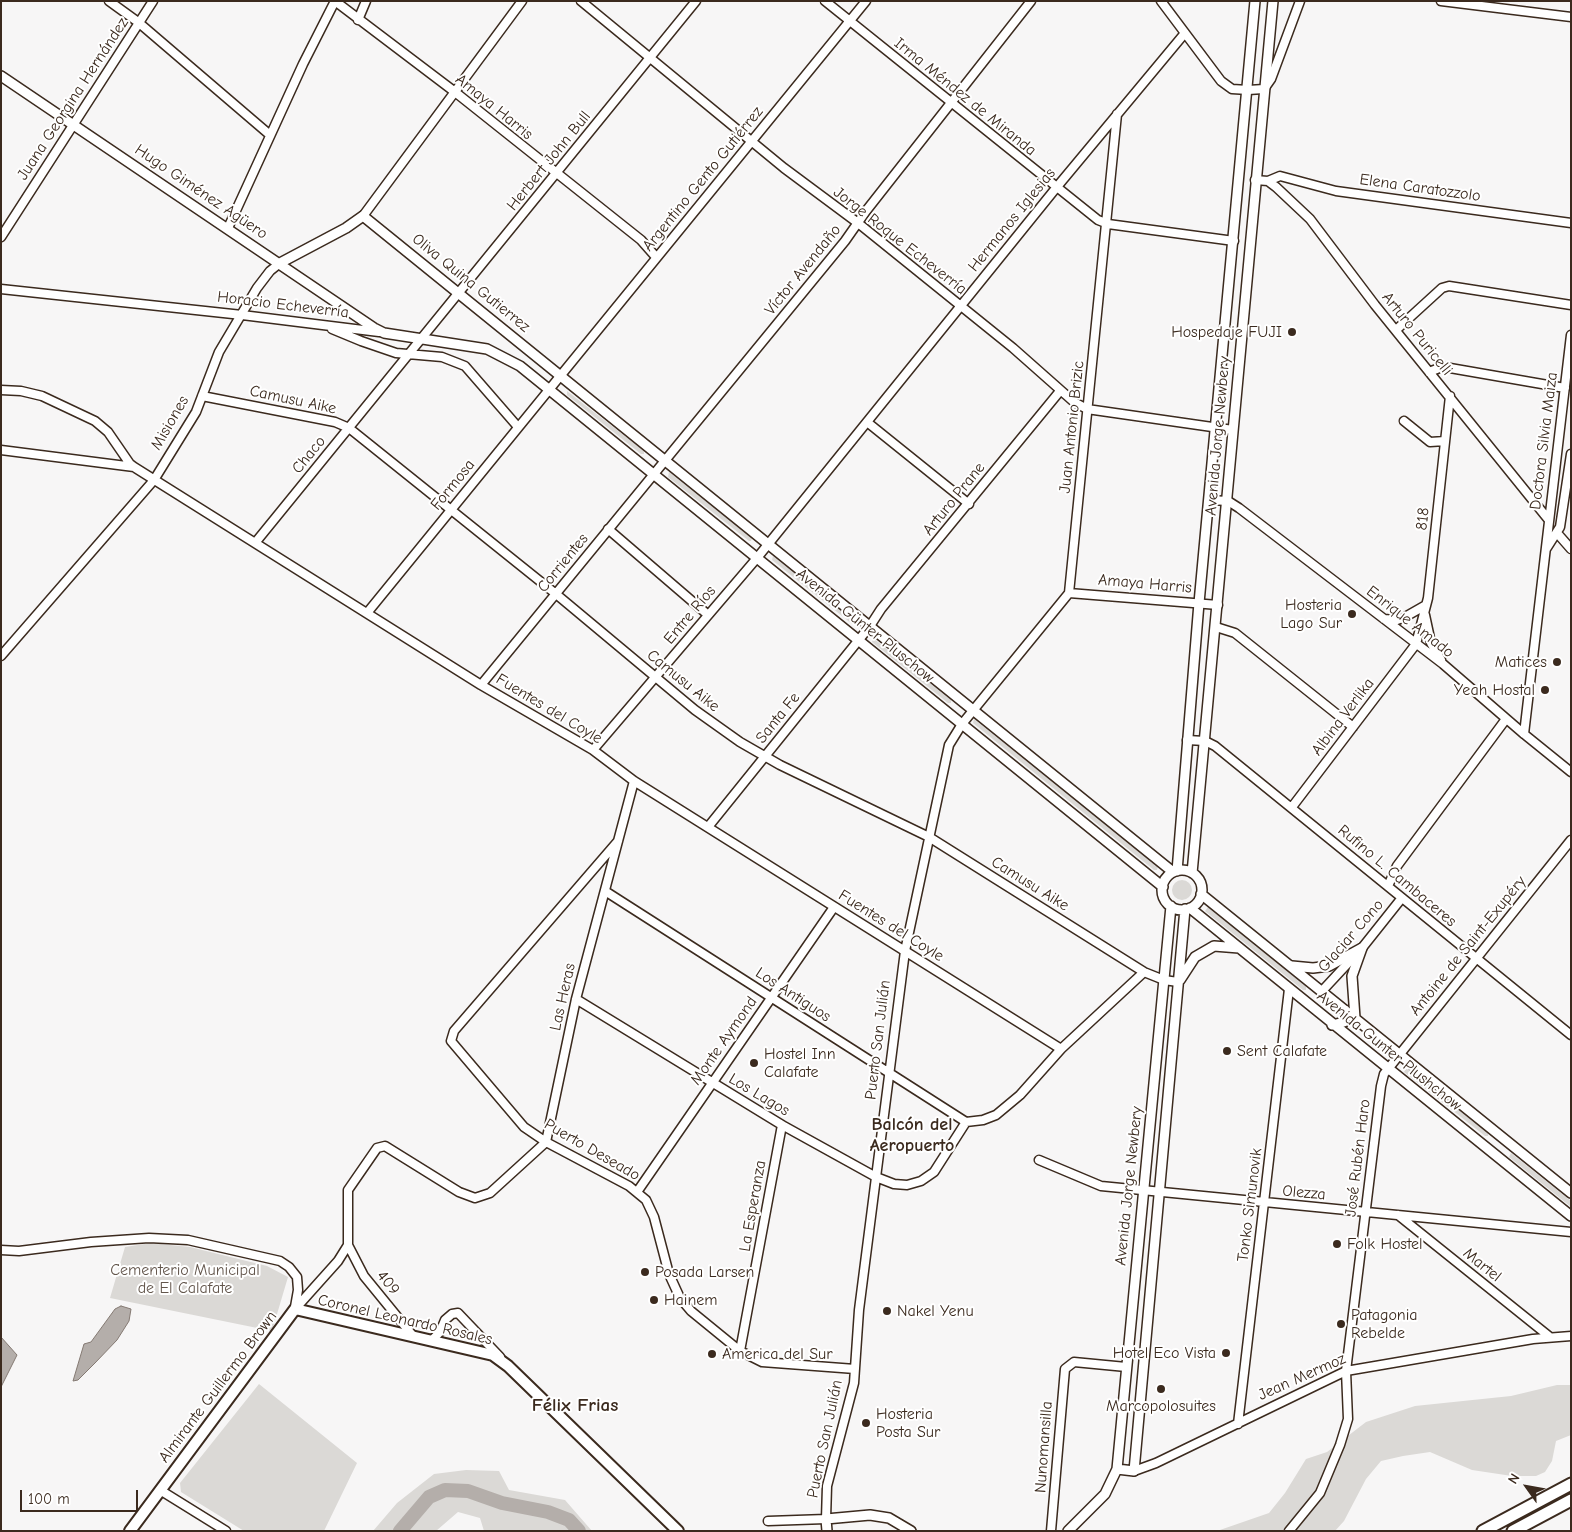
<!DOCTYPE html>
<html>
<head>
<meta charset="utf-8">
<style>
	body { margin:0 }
	#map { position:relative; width:1572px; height:1532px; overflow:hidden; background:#f7f6f6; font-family:"Comic Neue",sans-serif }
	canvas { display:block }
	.frame { position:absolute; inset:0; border:2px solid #3b2a1e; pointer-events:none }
	.north { position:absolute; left:1502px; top:1462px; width:50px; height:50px; -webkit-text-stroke:4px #fff; paint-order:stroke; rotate:302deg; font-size:14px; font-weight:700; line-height:20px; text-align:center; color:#3b2a1e }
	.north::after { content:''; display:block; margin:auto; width:18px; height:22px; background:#3b2a1e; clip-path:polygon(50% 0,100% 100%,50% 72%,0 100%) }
	.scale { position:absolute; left:20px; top:1490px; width:118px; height:22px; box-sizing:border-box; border:2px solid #3b2a1e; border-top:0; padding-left:6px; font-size:15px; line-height:18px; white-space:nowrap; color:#3b2a1e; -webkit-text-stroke:4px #fff; paint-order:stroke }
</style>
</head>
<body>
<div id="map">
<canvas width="1572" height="1532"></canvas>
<div class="frame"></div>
<div class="north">N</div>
<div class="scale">100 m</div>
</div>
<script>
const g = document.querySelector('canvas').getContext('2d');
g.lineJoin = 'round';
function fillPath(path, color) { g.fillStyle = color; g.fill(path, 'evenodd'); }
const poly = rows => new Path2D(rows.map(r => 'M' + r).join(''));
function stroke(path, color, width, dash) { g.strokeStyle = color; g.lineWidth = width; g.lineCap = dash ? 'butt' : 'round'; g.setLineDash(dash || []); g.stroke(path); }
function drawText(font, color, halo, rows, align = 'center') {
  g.font = font + ' "Comic Neue",sans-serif'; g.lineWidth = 4; g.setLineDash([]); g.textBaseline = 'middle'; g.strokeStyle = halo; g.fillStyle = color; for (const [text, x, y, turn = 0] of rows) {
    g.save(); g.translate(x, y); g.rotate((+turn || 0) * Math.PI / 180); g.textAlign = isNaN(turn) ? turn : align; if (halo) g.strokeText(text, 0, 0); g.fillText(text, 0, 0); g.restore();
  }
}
fillPath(poly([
	[567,391,644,451,644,454,641,454,567,395],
	[669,472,752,538,751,541,749,541,668,477],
	[773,556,855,621,855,624,852,624,772,560],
	[873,638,951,700,951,703,948,703,872,642],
	[974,719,1158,866,1157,870,1154,870,973,723],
	'1172 890a10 10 0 1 1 20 0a10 10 0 1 1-20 0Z',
	[1208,907,1306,986,1306,990,1303,990,1205,911],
	[1406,1068,1488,1133,1488,1136,1485,1136,1404,1072],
	[1511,1153,1571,1201,1571,1207,1509,1157],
	[151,1243,190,1247,267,1266,288,1277,272,1331,110,1298,125,1247],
	[259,1384,357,1463,324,1531,244,1531,181,1492,180,1483],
	[1557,1385,1571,1385,1571,1435,1556,1441,1552,1461,1545,1472,1536,1476,1512,1476,1472,1470,1430,1452,1403,1456,1381,1461,1366,1479,1344,1521,1335,1531,1217,1531,1269,1513,1285,1493,1306,1459,1327,1452,1366,1422,1415,1406,1511,1396],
	[466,1470,499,1471,509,1490,565,1500,592,1531,484,1531,480,1518,458,1512,436,1531,373,1531,397,1503,434,1474]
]), '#dbd9d6');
const water = poly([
	[121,1306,131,1309,129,1321,117,1340,95,1363,78,1380,73,1381,84,1344,91,1342,115,1309,121,1306],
	[1,1337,17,1355,1,1387,1,1337]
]);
fillPath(water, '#b4aeaa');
stroke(water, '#847972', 1);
stroke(poly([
	[400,1531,429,1497,445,1490,468,1491,502,1503,548,1512,569,1520,579,1531]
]), '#b4aeaa', 14);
const minor = poly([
	[109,1,138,22,270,135],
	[335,1,455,92,641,240,656,257],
	[581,1,784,168,858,223,1013,348,1074,402,1087,409,1233,430],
	[825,1,1098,220,1108,224,1234,241],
	[1161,1,1221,81,1232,89,1248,90,1264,89,1271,79,1300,1],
	[1441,1,1571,17],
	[358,20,366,1],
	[1255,180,1268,181,1276,187,1310,219,1375,305,1548,519],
	[1268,181,1280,176,1336,191,1571,223],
	[363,216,522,1],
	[228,228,303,64,335,1],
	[1,237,153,1],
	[1,289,242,315,379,332],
	[332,329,361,341,396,353,442,357,465,366,518,427],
	[1396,330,1442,288,1449,286,1571,305],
	[1429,372,1442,367,1450,368,1565,388],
	[1,390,21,391,42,396,95,421,108,432,130,464,134,467],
	[202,396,335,422,349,428,556,594,695,710,740,742,780,765,929,837,1144,972,1164,980,1178,982],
	[1404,421,1430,442,1445,441],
	[867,422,969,504],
	[1,450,134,467,481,685,593,750,634,781,1061,1049],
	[1209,500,1228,501,1239,508,1443,664,1524,734,1571,772],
	[608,529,707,614],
	[1557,533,1571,549],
	[255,543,696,1],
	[1546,549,1560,527,1571,454],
	[1069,593,1218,605],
	[367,613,866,1],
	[1425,615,1431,643,1441,660],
	[1384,619,1397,620,1405,617,1426,605],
	[1216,627,1235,633,1353,727],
	[1,656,154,480,196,412,219,352,257,288,270,271,280,263],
	[481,685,845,241,866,211,1031,1],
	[1524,734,1571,335],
	[1187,740,1205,741,1215,746,1571,1035],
	[593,750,757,558,1056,188,1185,33],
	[1292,807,1416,644,1428,598,1450,396],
	[708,827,870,626,881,609,1060,391],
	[618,841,454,1031,451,1041,524,1127,546,1142,629,1186,646,1200,654,1217,669,1274,680,1298,691,1311,740,1351,762,1362,855,1369],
	[1388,886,1397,866,1506,719],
	[605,891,966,1122],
	[1322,991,1362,948,1401,899],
	[576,999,782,1125,876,1177,894,1184,907,1185,921,1181,934,1172,966,1122,983,1120,996,1115,1020,1095,1061,1049,1144,972],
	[1039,1160,1101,1186,1571,1232],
	[637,1192,834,907],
	[1398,1215,1550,1337],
	[348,1245,364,1276,413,1336],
	[1,1250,19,1251,91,1242,149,1238,188,1240,280,1261,289,1267,297,1277,298,1290,295,1307],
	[295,1309,338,1261,348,1245,348,1190,377,1148,385,1146,459,1192,475,1198,490,1193,546,1142,576,999,634,781],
	[432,1340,440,1332,445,1320,452,1314,458,1313,500,1357],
	[740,1351,782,1125],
	[1238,1424,1289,989],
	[1134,1471,1156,1463,1346,1371,1533,1339,1571,1336],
	[160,1490,226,1531],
	[768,1521,826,1519,827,1486,854,1383,859,1310,905,951,949,745,962,724,1069,593,1117,114],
	[1051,1531,1065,1369,1074,1362,1126,1367],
	[1289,1531,1320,1493,1340,1445,1348,1419,1346,1371,1381,1086,1384,1074,1571,840]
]);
const tertiary = poly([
	[1,76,374,328,384,333,487,349,520,366,1163,887],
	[280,263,346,228,363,216,1173,872],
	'1162 890a20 20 0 1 1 40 0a20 20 0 1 1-40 0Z',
	[1177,871,1199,603,1255,1],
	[1192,873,1273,1],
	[1201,894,1571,1193],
	[1190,908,1571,1216],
	[1292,966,1313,968,1329,966,1362,948,1352,976,1355,1018],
	[1180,980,1195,957,1214,946,1239,948],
	[1332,1025,1344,1022,1346,1016,1345,1010],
	[1117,1469,1134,1471,1185,909],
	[827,1531,826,1519,870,1515,889,1518,911,1531],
	[1068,1531,1105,1494,1117,1469,1171,906]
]);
const secondary = poly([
	[130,1531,295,1309,493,1355,508,1366,678,1531]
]);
const primary = poly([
	[1483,1531,1571,1484],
	[1513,1531,1571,1500]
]);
stroke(minor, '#3b2a1e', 11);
stroke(tertiary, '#3b2a1e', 12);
stroke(secondary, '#3b2a1e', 14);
stroke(primary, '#3b2a1e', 15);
stroke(minor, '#fff', 8);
stroke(tertiary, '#fff', 9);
stroke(secondary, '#fff', 10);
stroke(primary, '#fff', 11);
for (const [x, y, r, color] of [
	[1292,332,5,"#3b2a1e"],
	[1352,614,5,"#3b2a1e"],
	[1557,662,5,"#3b2a1e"],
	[1545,690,5,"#3b2a1e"],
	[1227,1051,5,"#3b2a1e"],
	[754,1063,5,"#3b2a1e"],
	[1337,1244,5,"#3b2a1e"],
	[645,1272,5,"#3b2a1e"],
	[654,1300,5,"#3b2a1e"],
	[887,1311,5,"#3b2a1e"],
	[1341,1324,5,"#3b2a1e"],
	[1226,1353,5,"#3b2a1e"],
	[712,1354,5,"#3b2a1e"],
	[1161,1389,5,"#3b2a1e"],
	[866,1423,5,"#3b2a1e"]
]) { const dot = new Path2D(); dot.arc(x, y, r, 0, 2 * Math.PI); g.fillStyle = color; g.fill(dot); stroke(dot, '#fff', 2); }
drawText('16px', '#3b2a1e', '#fff', [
	["Irma Méndez de Miranda",965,97,39],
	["Juana Georgina Hernández",73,99,-57],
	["Amaya Harris",494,107,39],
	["Herbert John Bull",549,161,-51],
	["Argentino Gento Gutiérrez",703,179,-51],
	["Elena Caratozzolo",1420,188,8],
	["Hugo Giménez Agüero",201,192,34],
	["Hermanos Iglesias",1012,220,-51],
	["Jorge Roque Echeverría",900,241,38],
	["Víctor Avendaño",803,270,-51],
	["Oliva Quina Gutierrez",471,283,39],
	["Horacio Echeverría",283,305,7],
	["Arturo Puricelli",1417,334,51],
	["Camusu Aike",293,400,12],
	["Misiones",170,423,-60],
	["Juan Antonio Brizic",1072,427,-84],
	["Avenida Jorge Newbery",1218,436,-85],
	["Doctora Silvia Maiza",1544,441,-83],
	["Chaco",309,455,-51],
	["Formosa",453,485,-51],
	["Arturo Prane",954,499,-51],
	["818",1423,519,-84],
	["Corrientes",563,563,-51],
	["Amaya Harris",1145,584,5],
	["Entre Ríos",690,615,-50],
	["Enrique Amado",1410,622,38],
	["Avenida Günter Pluschow",865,626,39],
	["Camusu Aike",683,681,39],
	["Fuentes del Coyle",549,709,31],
	["Albina Verlika",1343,717,-53],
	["Santa Fe",778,718,-51],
	["Rufino L. Cambaceres",1397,876,40],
	["Camusu Aike",1030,884,32],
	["Fuentes del Coyle",891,926,32],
	["Glaciar Cono",1351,936,-49],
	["Antoine de Saint-Exupéry",1468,946,-51],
	["Los Antiguos",793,995,33],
	["Las Heras",563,997,-77],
	["Puerto San Julián",878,1040,-83],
	["Monte Aymond",724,1041,-55],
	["Avenida Gunter Plushchow",1389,1051,39],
	["Los Lagos",759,1095,31],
	["Puerto Deseado",592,1150,30],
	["José Rubén Haro",1358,1158,-83],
	["Avenida Jorge Newbery",1129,1186,-84],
	["Olezza",1304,1193,5],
	["Tonko Simunovik",1250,1205,-83],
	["La Esperanza",753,1206,-80],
	["Martel",1482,1265,39],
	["409",388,1283,51],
	["Coronel Leonardo Rosales",405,1320,13],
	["Jean Mermoz",1302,1377,-24],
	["Almirante Guillermo Brown",218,1387,-53],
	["Puerto San Julián",825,1439,-78],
	["Nunomansilla",1044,1447,-86]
]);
drawText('16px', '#3b2a1e', '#fff', [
	["Hospedaje FUJI",1282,332,"right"],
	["Hosteria",1342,605,"right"],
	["Lago Sur",1342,623,"right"],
	["Matices",1547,662,"right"],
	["Yeah Hostal",1535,690,"right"],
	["Sent Calafate",1237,1051],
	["Hostel Inn",764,1054],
	["Calafate",764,1072],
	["Folk Hostel",1347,1244],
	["Posada Larsen",655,1272],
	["Hainem",664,1300],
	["Nakel Yenu",897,1311],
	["Patagonia",1351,1315],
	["Rebelde",1351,1333],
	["Hotel Eco Vista",1216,1353,"right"],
	["America del Sur",722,1354],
	["Marcopolosuites",1161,1406,"center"],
	["Hosteria",876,1414],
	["Posta Sur",876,1432]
], 'left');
drawText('16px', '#63564c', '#fff', [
	["Cementerio Municipal",185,1270],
	["de El Calafate",185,1288]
]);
drawText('bold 18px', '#3b2a1e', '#fff', [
	["Balcón del",912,1125],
	["Aeropuerto",912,1146]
]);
drawText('bold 19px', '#3b2a1e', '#fff', [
	["Félix Frias",575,1406]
]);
</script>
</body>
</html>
